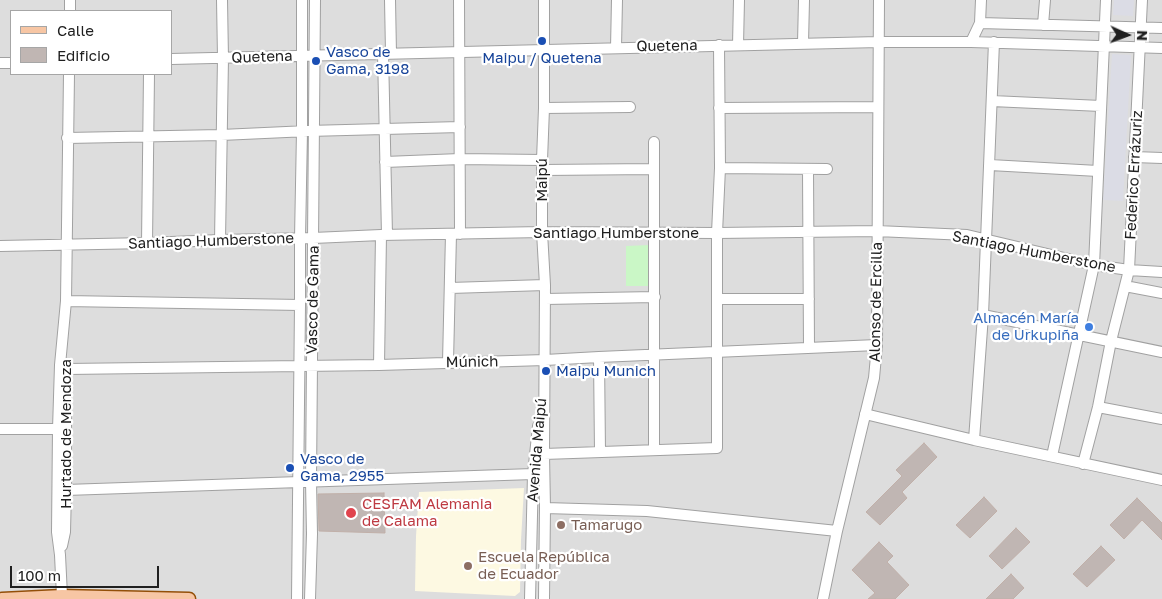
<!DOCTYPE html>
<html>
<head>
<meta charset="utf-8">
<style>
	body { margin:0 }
	#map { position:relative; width:1162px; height:599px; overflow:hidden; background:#f0ebe6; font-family:"Golos Text",sans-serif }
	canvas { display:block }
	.legend { position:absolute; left:10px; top:10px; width:162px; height:65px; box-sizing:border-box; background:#fff; border:1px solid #a6a6a6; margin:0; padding:6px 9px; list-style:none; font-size:15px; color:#202020 }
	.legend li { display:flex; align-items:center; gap:10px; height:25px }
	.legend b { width:25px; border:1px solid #a6a6a6 }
	.north { position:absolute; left:1102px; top:10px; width:50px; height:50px; -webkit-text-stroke:4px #fff; paint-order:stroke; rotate:92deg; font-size:14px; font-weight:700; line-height:20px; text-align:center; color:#202020 }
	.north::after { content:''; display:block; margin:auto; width:18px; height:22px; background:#202020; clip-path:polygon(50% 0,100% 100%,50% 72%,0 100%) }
	.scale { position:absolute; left:10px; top:566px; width:149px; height:22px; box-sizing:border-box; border:2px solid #202020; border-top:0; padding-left:6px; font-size:15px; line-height:18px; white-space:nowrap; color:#202020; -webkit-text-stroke:4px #fff; paint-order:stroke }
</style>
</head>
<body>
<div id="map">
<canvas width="1162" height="599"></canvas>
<ul class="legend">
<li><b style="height:6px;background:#f7c6a4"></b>Calle</li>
<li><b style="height:14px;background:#c0b6b3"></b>Edificio</li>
</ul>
<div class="north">N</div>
<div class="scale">100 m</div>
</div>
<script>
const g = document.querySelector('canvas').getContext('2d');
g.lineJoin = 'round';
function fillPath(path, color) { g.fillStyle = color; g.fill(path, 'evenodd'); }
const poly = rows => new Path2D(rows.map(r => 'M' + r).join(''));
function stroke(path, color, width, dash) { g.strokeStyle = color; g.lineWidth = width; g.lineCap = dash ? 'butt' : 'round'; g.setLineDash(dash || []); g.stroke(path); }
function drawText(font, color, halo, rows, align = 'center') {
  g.font = font + ' "Golos Text",sans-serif'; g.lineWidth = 4.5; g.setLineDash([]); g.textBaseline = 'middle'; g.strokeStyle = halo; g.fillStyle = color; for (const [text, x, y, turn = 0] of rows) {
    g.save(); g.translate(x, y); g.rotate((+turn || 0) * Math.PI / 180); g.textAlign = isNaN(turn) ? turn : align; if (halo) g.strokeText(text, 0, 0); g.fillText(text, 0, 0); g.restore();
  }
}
fillPath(poly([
	[0,0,1162,0,1162,599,0,599],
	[11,11,171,11,171,74,11,74]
]), '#ddd');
fillPath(poly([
	[524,488,521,540,520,592,515,596,415,591,416,536,419,492]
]), '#fdf9e2');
fillPath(poly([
	[650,245,650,286,626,286,626,246]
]), '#caf7c6');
fillPath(poly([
	[1114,0,1134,0,1133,16,1113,15],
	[1112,54,1131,55,1123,201,1103,200]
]), '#dbdce5');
const building = poly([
	[924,443,937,457,902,492,907,498,880,525,866,512,902,476,896,470,924,443],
	[384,493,385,533,319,531,318,494,384,493],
	[984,497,997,511,970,538,956,525,984,497],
	[1137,498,1162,523,1162,540,1142,520,1124,539,1110,525,1137,498],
	[1016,528,1030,542,1002,569,989,556,1016,528],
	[879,542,893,556,887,562,909,585,895,599,868,599,875,593,852,570,879,542],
	[1101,546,1115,560,1087,587,1073,574,1101,546],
	[1011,574,1024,588,1013,599,986,599,1011,574]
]);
fillPath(building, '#c0b6b3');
stroke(building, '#c1b0a9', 1);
const minor = poly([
	[390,0,391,53],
	[459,0,460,234],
	[70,11,70,0],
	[980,23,1162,28],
	[1043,25,1045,0],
	[971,42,980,23,981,0],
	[803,43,804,0],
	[738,45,739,0],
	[616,48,617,0],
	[383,53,387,235],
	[171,59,879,42,971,42,1162,48],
	[0,63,11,63],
	[992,101,1101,106],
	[544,108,630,107],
	[719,108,878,107],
	[67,138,221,135,308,131,460,127],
	[1134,157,1162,158],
	[385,162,460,159,542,160],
	[990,165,1098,171],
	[720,168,827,169],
	[808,169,809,348],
	[542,170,654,169],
	[220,240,223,58,222,0],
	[147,243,149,74],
	[0,246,147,243,220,240,313,238,381,235,542,232,717,233,877,231,967,235,1094,265,1129,270,1162,272],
	[1125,286,1162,293],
	[450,288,545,285],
	[545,299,655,297],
	[717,299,809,299],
	[66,301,300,305],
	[983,315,1162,352],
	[599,357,600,452],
	[448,362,451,234],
	[379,365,381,235],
	[67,369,379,365,545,360,599,357,877,345],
	[1098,407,1162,419],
	[865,414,974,440,1162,480],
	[0,429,63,429],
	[974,440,983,315,994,42],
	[654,450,654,142],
	[544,454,717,448,717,233,720,168,719,45],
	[1052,456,1094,265,1106,0],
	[1083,464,1098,407,1111,341,1129,270,1142,0],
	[66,490,533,474],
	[545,508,647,511,837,531],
	[62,546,65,532,66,490,66,364],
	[62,596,60,555,57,532,58,429,60,365,66,301,69,74],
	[297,599,300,305,300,238,302,131,302,0],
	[310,599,312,534,311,481,315,0],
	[530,599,533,474,538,426],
	[544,599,545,508,544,454,545,285,542,232,542,160,544,108,544,0],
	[823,599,837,531,874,378,877,345,879,0]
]);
const major = poly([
	[2,599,62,596,189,599]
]);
stroke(minor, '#a1a1a1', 12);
stroke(major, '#934f08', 15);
stroke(minor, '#fff', 10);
stroke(major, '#f7c6a4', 12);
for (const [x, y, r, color] of [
	[542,41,5,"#1a4fb4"],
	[316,61,5,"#1a4fb4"],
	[1089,327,5,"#3f7fe0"],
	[546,371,5,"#1a4fb4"],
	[290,468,5,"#1a4fb4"],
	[351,513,6,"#e0444e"],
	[561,525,5,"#8d6e63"],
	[468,566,5,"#8d6e63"]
]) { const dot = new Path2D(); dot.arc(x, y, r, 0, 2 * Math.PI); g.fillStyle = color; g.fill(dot); stroke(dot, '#fff', 2); }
drawText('15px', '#202020', '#fff', [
	["Quetena",667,46,-1],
	["Quetena",262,57,-2],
	["Federico Errázuriz",1134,175,-87],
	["Maipú",542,180,-90],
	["Santiago Humberstone",616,233],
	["Santiago Humberstone",211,241,-2],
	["Santiago Humberstone",1034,252,11],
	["Vasco de Gama",313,300,-89],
	["Alonso de Ercilla",876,302,-89],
	["Múnich",472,362,-1],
	["Hurtado de Mendoza",66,434,-90],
	["Avenida Maipú",537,450,-85]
]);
drawText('15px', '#164399', '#fff', [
	["Vasco de",326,52],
	["Gama, 3198",326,69],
	["Maipu / Quetena",542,58,"center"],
	["Maipu Munich",556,371],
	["Vasco de",300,459],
	["Gama, 2955",300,476]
], 'left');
drawText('15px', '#366cbe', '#fff', [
	["Almacén María",1079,318],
	["de Urkupiña",1079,335]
], 'right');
drawText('15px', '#be3a42', '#fff', [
	["CESFAM Alemania",362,504],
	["de Calama",362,521]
], 'left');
drawText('15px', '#785e54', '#fff', [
	["Tamarugo",571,525],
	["Escuela República",478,557],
	["de Ecuador",478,574]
], 'left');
</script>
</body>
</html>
